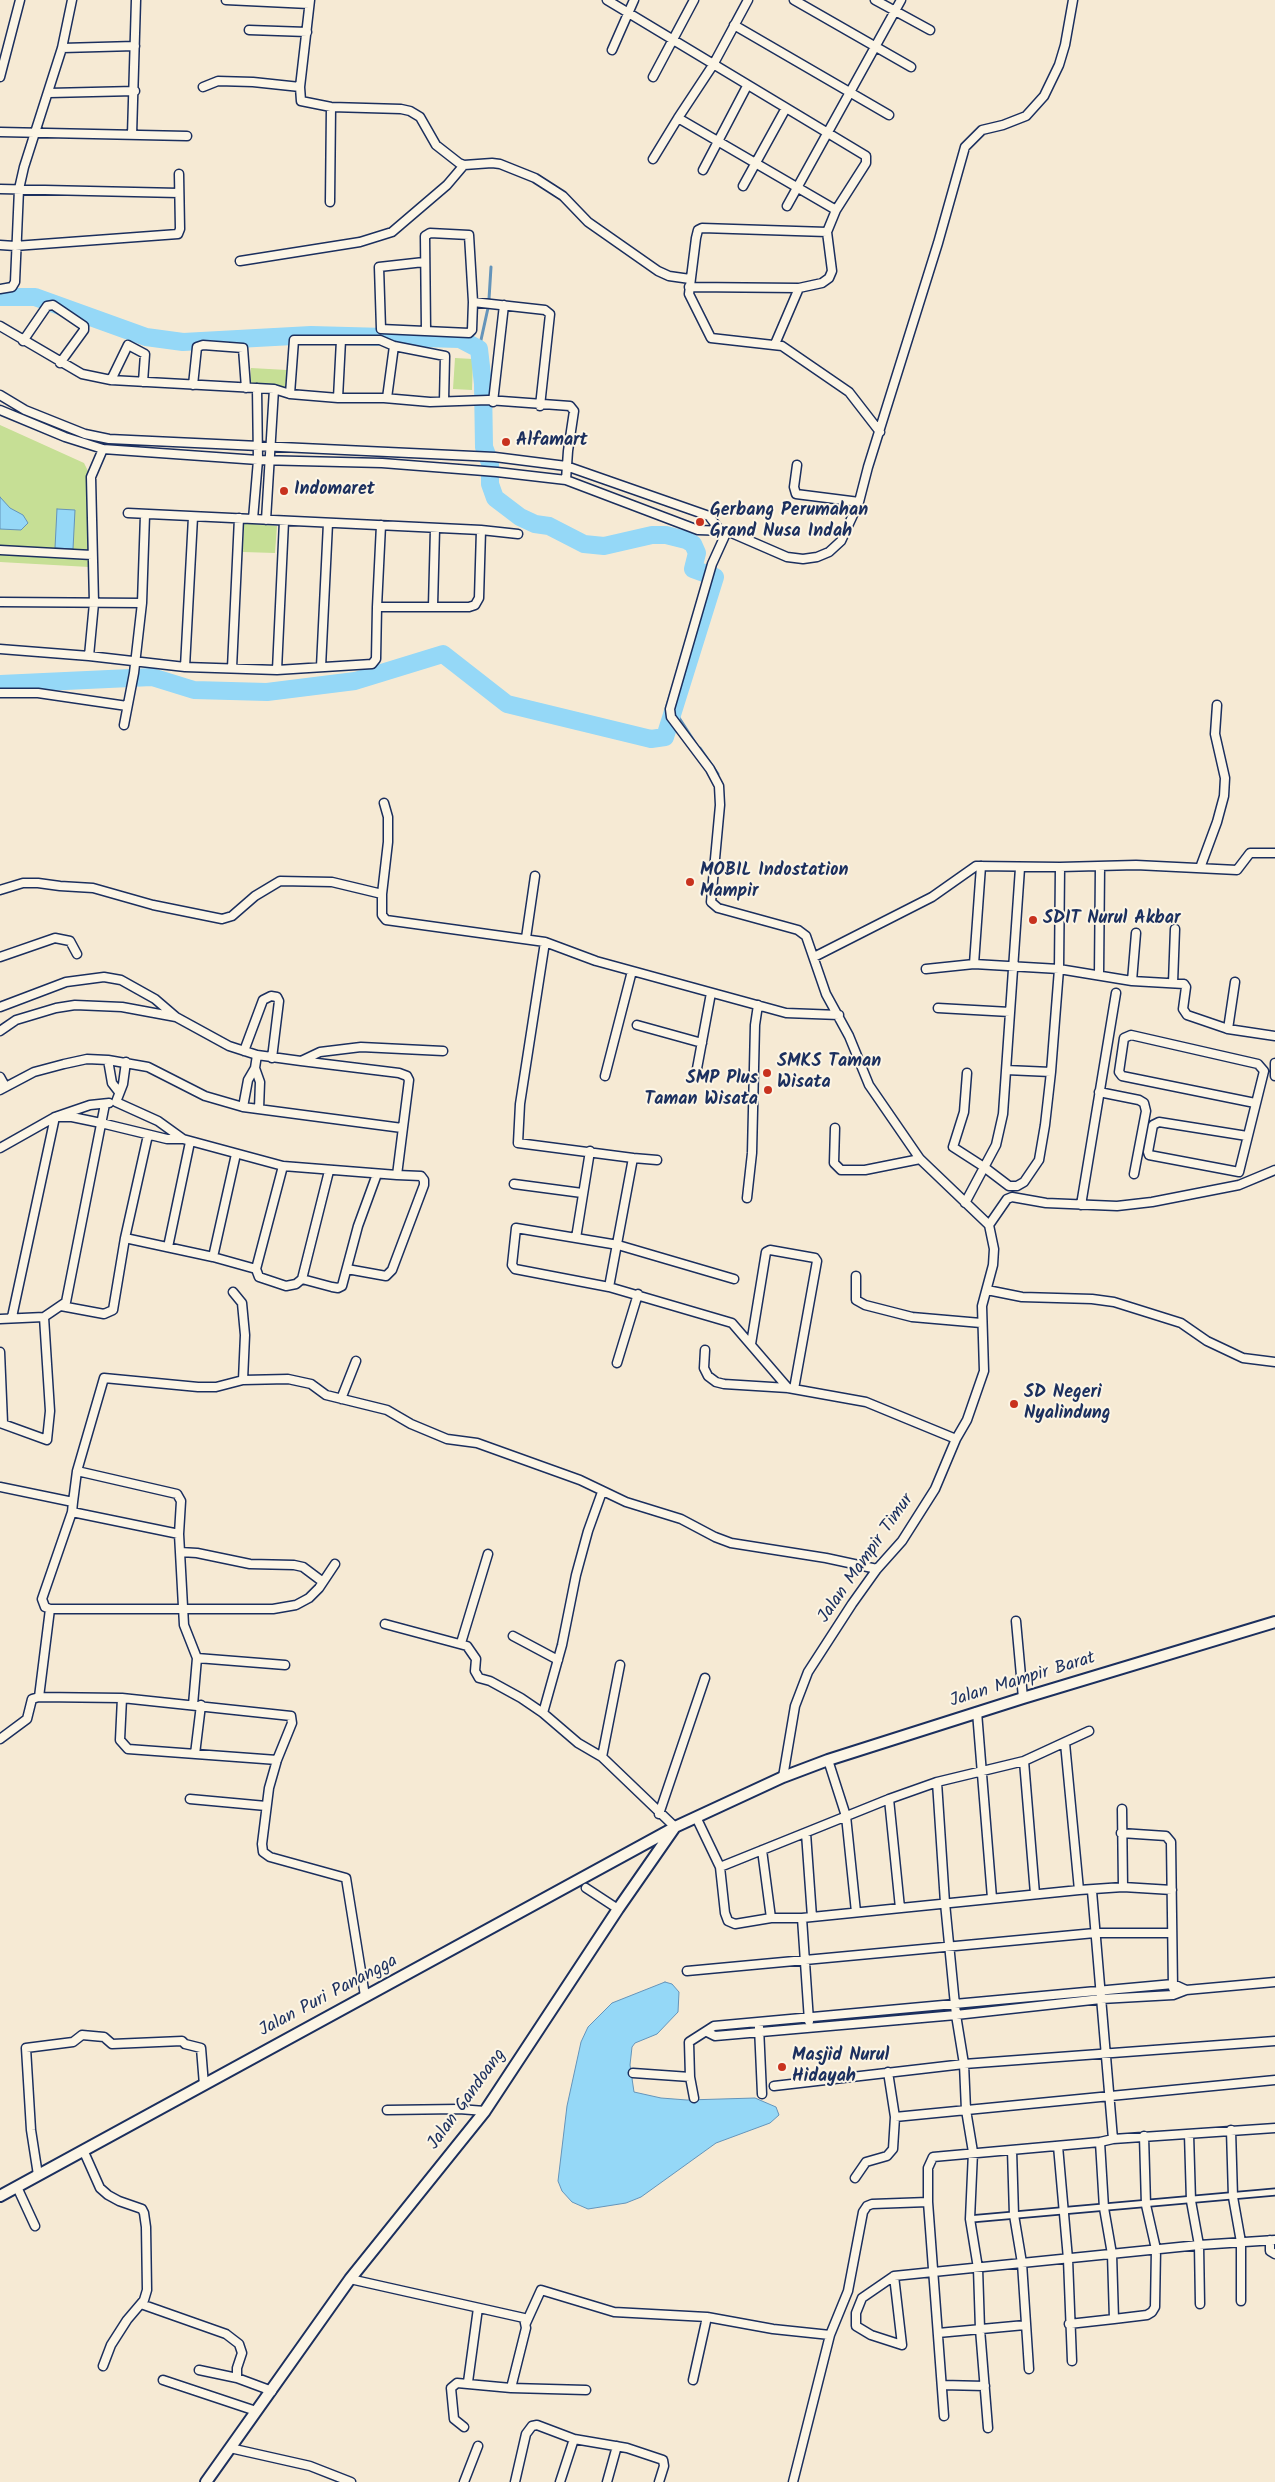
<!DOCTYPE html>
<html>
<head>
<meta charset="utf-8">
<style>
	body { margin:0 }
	canvas { display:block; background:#f6ead4 }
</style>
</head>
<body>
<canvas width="1275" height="2482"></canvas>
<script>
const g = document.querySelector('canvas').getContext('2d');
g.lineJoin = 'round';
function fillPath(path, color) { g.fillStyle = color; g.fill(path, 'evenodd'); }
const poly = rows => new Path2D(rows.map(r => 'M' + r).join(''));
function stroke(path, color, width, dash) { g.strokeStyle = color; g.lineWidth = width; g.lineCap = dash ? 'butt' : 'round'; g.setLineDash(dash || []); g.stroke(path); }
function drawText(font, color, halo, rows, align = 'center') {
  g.font = font + ' Kalam,sans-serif'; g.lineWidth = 4; g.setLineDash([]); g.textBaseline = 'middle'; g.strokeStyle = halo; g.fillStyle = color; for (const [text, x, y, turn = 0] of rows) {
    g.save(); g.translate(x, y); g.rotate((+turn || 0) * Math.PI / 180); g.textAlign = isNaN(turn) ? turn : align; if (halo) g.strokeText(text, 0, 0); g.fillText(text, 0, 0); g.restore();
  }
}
fillPath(poly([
	[455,358,473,359,472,390,453,389],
	[251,368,287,370,285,388,250,386],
	[0,425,84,463,91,477,89,567,0,562],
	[244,523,277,526,275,553,243,552]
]), '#c6df95');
const water = poly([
	[0,497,10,508,23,515,28,523,21,530,0,529,0,497],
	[57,509,75,510,73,549,55,548,57,509],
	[665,1982,672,1984,679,1992,678,2012,657,2034,635,2043,632,2047,630,2065,634,2092,661,2098,687,2100,755,2098,776,2107,779,2115,770,2123,716,2143,641,2197,626,2203,588,2209,572,2202,562,2191,558,2181,567,2106,581,2042,588,2027,612,2003,665,1982]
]);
fillPath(water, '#95d8f7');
stroke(water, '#6494ba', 1);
stroke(poly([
	[489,299,491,267],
	[479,349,488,308],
	[674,710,696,744],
	[700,748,718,774]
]), '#6494ba', 3);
stroke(poly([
	[0,297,35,297,146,337,183,342,311,335,460,339,479,349,483,384,484,447,490,463,490,484,495,498,520,517,535,524,549,526,584,544,604,546,652,535,666,535,686,540,693,544,697,553,693,569,715,577,665,737,651,739,507,704,443,654,355,681,267,692,194,690,152,677,0,684]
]), '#95d8f7', 18);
const pedestrian = poly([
	[970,2219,1275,2192]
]);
const minor = poly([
	[226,0,309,4],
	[310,0,300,87,301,101,331,107,401,109,410,111,420,117,436,145,459,163,464,165],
	[607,0,866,156,866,163,836,210,827,232,832,271,829,278,822,283,799,288,775,344],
	[748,0,713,65,678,118,836,210],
	[794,0,911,67],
	[875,0,930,30],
	[734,25,889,115],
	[249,30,307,32],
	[62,48,135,46],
	[612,50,634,0],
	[0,77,20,0],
	[653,77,694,0],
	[203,87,218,81,253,82,300,87],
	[49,93,135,91],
	[0,132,187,136],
	[132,135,136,0],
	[653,159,678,118],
	[703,170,747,86],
	[743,186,786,108],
	[0,189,179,193],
	[330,202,331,107],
	[787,206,901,0],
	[827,232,702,228,698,230,696,238,689,294,711,338,782,346,849,392,880,432],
	[0,245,15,246,178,234,180,229,179,174],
	[240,261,360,242,392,232,447,185,464,165,492,163,500,164,535,178,563,196,588,222,658,271,669,276,690,279],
	[424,262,379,267,381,329,469,333,472,330,473,302],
	[689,287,799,288],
	[0,289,12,287,15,282,19,189,24,167,62,48,72,0],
	[0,326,82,374,111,380,274,389,290,394,338,398,384,398,430,402,488,400,570,406,574,411,568,451,566,480],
	[426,330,425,236,430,233,469,235,473,302,545,310,550,314,540,406],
	[23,341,47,306,53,305,84,326,84,330,60,363],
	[111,380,128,345,145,354,143,382],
	[193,385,197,347,203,345,243,348,246,388],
	[290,394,294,340,380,340,394,346,445,356,444,401],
	[0,395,25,410,85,434,109,439,495,457,566,466,709,516,719,529],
	[338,398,341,340],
	[387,398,394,346],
	[493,402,504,305],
	[0,410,65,437,103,449,258,460,382,463,497,472,566,480,698,530,727,531],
	[797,465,794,487,796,494,859,502],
	[128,513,481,530,518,534],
	[253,519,258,460,257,388],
	[266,520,274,389],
	[0,550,92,555],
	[0,602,142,603],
	[433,606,435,529],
	[377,607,381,525],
	[0,649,89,656,185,667,277,670,372,664,376,659,377,607,469,607,475,605,479,598,481,530],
	[89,656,94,603,91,477,103,449],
	[185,667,193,517],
	[321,667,328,523],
	[232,668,239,518],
	[277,670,284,521],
	[0,693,38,693,127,706],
	[124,725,134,673,142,603,145,515],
	[384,803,388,817,388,842,382,894,382,915,386,920,545,942,596,961,786,1013,839,1015],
	[1200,868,1217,822,1224,796,1225,778,1215,734,1217,705],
	[0,890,23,883,38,883,60,886,93,888,153,905,222,919,232,916,255,896,280,881,332,882,382,894],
	[526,938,535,876],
	[545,942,520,1104,518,1143,633,1158,609,1287],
	[0,957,55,938,70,941,77,954],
	[814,957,932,897,976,866,1060,867,1136,865,1237,870,1250,853,1275,853],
	[974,964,981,866],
	[926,969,974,964,1059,969,1132,981,1184,984,1186,987,1183,1009,1187,1015,1228,1029,1275,1036],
	[1099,975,1100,866],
	[1132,981,1136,933],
	[1173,983,1175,929],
	[0,1007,66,982,104,977,121,980,155,999,176,1017],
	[938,1008,1010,1012],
	[637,1025,702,1043],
	[1228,1029,1235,982],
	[0,1031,16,1020,56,1008,75,1005,122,1007,176,1017,229,1046,257,1055,255,1068,248,1080,243,1107],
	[244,1051,263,1000,271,996,277,997,279,1001,272,1058],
	[257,1055,301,1061,320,1052,361,1047,443,1051],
	[108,1060,112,1083,119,1092],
	[301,1061,399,1073,407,1076,409,1080,397,1175,421,1176,424,1180,424,1185,392,1270,386,1276,347,1269],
	[126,1062,123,1084,116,1102,158,1121,183,1139,283,1166,397,1175],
	[1275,1063,1275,1076],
	[255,1068,260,1082,259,1109],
	[1006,1070,1051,1072],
	[967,1073,964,1112,953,1147,984,1167,1009,1186,1017,1186,1024,1182,1039,1160,1045,1125,1051,1072,1059,969,1060,867],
	[696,1074,711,993],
	[605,1076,632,971],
	[0,1077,5,1086],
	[0,1090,34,1072,64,1064,87,1059,108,1060,148,1067,205,1096,243,1107,402,1128],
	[1099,1092,1139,1100,1144,1103,1146,1111,1134,1174],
	[835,1128,834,1163,841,1170,865,1170,920,1159],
	[1247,1136,1159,1122,1153,1125,1148,1152,1149,1155,1239,1172,1264,1071,1258,1064,1131,1035,1124,1038,1119,1072,1122,1076,1255,1103],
	[0,1148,55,1117,90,1105,109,1103],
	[633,1158,657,1160],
	[514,1184,582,1193],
	[747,1198,752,1153,755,1025,758,1005],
	[965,1203,996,1145,1003,1114,1020,868],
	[1081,1205,1116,993],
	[989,1225,1007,1199,1012,1197,1046,1203,1117,1206,1152,1202,1239,1185,1275,1170],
	[125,1238,213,1257,236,1154],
	[576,1238,590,1151],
	[168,1247,190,1142],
	[213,1257,256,1269,283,1166],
	[256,1269,259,1277,286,1286,296,1284,302,1279,329,1171],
	[856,1276,856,1300,865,1305,912,1317,981,1323],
	[302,1279,332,1287,338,1288,342,1286,358,1226,377,1174],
	[734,1279,618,1245,516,1228,512,1265,515,1269,609,1287,732,1323,788,1388],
	[987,1290,1022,1297,1092,1299,1114,1302,1181,1323,1207,1341,1243,1358,1275,1362],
	[233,1292,242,1303,245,1335,243,1380],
	[61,1306,104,1314,113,1310,125,1238,148,1135],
	[12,1317,55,1117,72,1117,101,1123,167,1139,183,1139],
	[0,1319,44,1317,66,1302,105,1104],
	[751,1344,766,1252,770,1250,815,1258,817,1261,794,1389],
	[705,1350,704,1368,708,1376,716,1382,724,1384,788,1388,866,1402,956,1439],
	[0,1352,3,1423],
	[617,1363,638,1294],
	[341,1399,356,1361],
	[0,1423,47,1440,50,1411,44,1317],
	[77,1471,177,1494,181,1501,179,1534],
	[0,1487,73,1502,77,1471,104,1378,198,1387,216,1387,243,1380,288,1379,311,1384,326,1395,387,1410,411,1424,447,1439,477,1443,580,1480,626,1502,681,1519,715,1537,731,1543,826,1558,877,1569],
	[73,1502,72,1512,42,1599,45,1607,50,1609,273,1609,296,1605,309,1598,319,1588,335,1564],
	[72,1512,179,1534,184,1625,197,1658],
	[180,1552,197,1553,250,1564,294,1565,303,1567,323,1582],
	[1016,1621,1023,1698],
	[385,1624,467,1646,476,1659,475,1671,479,1678,490,1681,521,1698,543,1713,578,1743,602,1757,675,1827],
	[513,1636,558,1660],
	[461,1643,488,1554],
	[39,1697,50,1609],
	[122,1698,120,1740,128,1749,277,1760],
	[193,1705,197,1658,285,1665],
	[977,1712,992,1898],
	[543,1713,562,1645,576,1575,588,1531,602,1492],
	[0,1739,27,1719,32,1699,39,1697,122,1698,291,1716,292,1723,277,1760,269,1788,262,1844,263,1852,270,1857,346,1878,365,1996],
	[1065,1743,1079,1890],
	[195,1754,201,1705],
	[602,1757,620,1665],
	[828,1760,846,1816,856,1912],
	[1024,1761,1035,1894],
	[783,1777,795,1706,808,1672,852,1604,877,1569,902,1541,935,1489,956,1439,967,1420,984,1371,982,1306,993,1265,994,1249,989,1225,920,1159,869,1085,849,1036,826,994,806,936,798,930,718,908,711,902,720,805,719,786,710,769,671,717,670,709,712,564,727,531,787,557,803,559,817,557,829,552,841,541,859,502,868,467,938,243,965,147,982,130,1003,125,1026,116,1044,96,1059,65,1065,45,1073,0],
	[937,1782,945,1903,956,2015,964,2064,966,2110,973,2152,970,2219,978,2268,980,2329,988,2428],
	[190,1799,266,1806],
	[889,1799,900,1908],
	[1122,1809,1123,1887],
	[659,1814,705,1678],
	[696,1817,720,1867,889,1799,937,1782,1024,1761,1089,1731],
	[806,1833,812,1917],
	[1121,1833,1166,1836,1171,1842,1173,1988],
	[762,1850,771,1918],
	[720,1867,725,1913,728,1921,735,1924,771,1918,802,1918,809,2021],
	[586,1888,618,1909],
	[1092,1891,1113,2139],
	[802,1918,1079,1890,1123,1887,1172,1890],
	[687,1971,1095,1933,1171,1933],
	[759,2027,762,2094],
	[707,2032,715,2036,956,2015,1101,1999,1173,1995,1186,1990,1275,1982],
	[633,2073,690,2077],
	[774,2086,964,2064,1275,2041],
	[694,2098,690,2077,689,2042,714,2026,1173,1984,1186,1990],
	[387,2110,459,2109,485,2111],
	[895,2117,1275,2080],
	[1231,2130,1233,2197,1241,2242,1241,2301],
	[1189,2134,1191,2201,1199,2245,1200,2304],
	[1100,2142,1104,2208,1112,2254,1114,2319,1147,2315,1152,2312,1155,2307,1156,2249,1146,2205,1144,2136],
	[1058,2146,1068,2259,1072,2361],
	[1012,2150,1014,2215,1022,2263,1029,2369],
	[84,2152,100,2188,108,2195,119,2201,142,2209,144,2213,146,2227,147,2290,144,2300,127,2320,111,2345,103,2366],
	[38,2175,31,2130,26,2048,73,2042,82,2035,104,2037,112,2044,182,2041,185,2044,201,2048,204,2085],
	[855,2178,866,2162,887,2156,893,2149,895,2117,888,2072],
	[17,2187,35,2226],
	[1270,2240,1270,2251,1275,2254],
	[894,2276,902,2345,871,2335,856,2326,856,2313,862,2298,894,2276,1199,2245,1275,2240],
	[350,2279,524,2318,526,2328,511,2388],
	[141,2304,226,2334,239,2344,242,2353,237,2368,237,2378],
	[526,2323,541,2290,614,2312,707,2317,773,2329,830,2335,793,2482],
	[1069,2324,1114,2319],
	[938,2333,1025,2325],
	[830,2335,848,2291,863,2212,867,2206,872,2204,928,2202],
	[199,2370,237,2378,272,2391],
	[163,2380,256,2411],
	[693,2380,707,2317],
	[468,2382,478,2308],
	[942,2385,985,2386],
	[944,2416,928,2202,928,2168,933,2157,1100,2142,1113,2139,1275,2128],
	[464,2427,454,2419,451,2388,457,2383,511,2388,586,2390],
	[230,2448,310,2466,351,2482],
	[464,2482,478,2446],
	[515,2482,526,2434,532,2426,537,2425,574,2439],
	[560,2482,574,2439,627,2448,663,2460,664,2466,659,2482],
	[607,2482,617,2446]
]);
const tertiary = poly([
	[0,2196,672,1829],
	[206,2482,350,2279,485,2111,618,1909,675,1827,783,1777,828,1760,1023,1698,1275,1622]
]);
stroke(pedestrian, '#1b2f5e', 9);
stroke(minor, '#1b2f5e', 11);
stroke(tertiary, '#1b2f5e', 14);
stroke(pedestrian, '#fcf5e5', 5.5);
stroke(minor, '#fcf5e5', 8);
stroke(tertiary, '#fcf5e5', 10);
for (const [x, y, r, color] of [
	[506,442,5,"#c8321e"],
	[284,491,5,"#c8321e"],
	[700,522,5,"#c8321e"],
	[690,882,5,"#c8321e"],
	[1033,920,5,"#c8321e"],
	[767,1073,5,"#c8321e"],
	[768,1090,5,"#c8321e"],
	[1014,1404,5,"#c8321e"],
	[782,2067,5,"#c8321e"]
]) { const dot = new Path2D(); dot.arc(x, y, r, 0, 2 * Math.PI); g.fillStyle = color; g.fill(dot); stroke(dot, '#fcf5e5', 2); }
drawText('bold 18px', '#1b2f5e', '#fcf5e5', [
	["Alfamart",516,442],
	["Indomaret",294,491],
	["Gerbang Perumahan",710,512],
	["Grand Nusa Indah",710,533],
	["MOBIL Indostation",700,872],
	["Mampir",700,893],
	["SDIT Nurul Akbar",1043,920],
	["SMKS Taman",777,1063],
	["Wisata",777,1084],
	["SMP Plus",758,1080,"right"],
	["Taman Wisata",758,1101,"right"],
	["SD Negeri",1024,1394],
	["Nyalindung",1024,1415],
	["Masjid Nurul",792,2057],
	["Hidayah",792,2078]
], 'left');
drawText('18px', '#1b2f5e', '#fcf5e5', [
	["Jalan Mampir Timur",867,1559,-55],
	["Jalan Mampir Barat",1023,1681,-17],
	["Jalan Puri Panangga",329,1997,-28],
	["Jalan Gandoang",468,2100,-54]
]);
</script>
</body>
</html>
